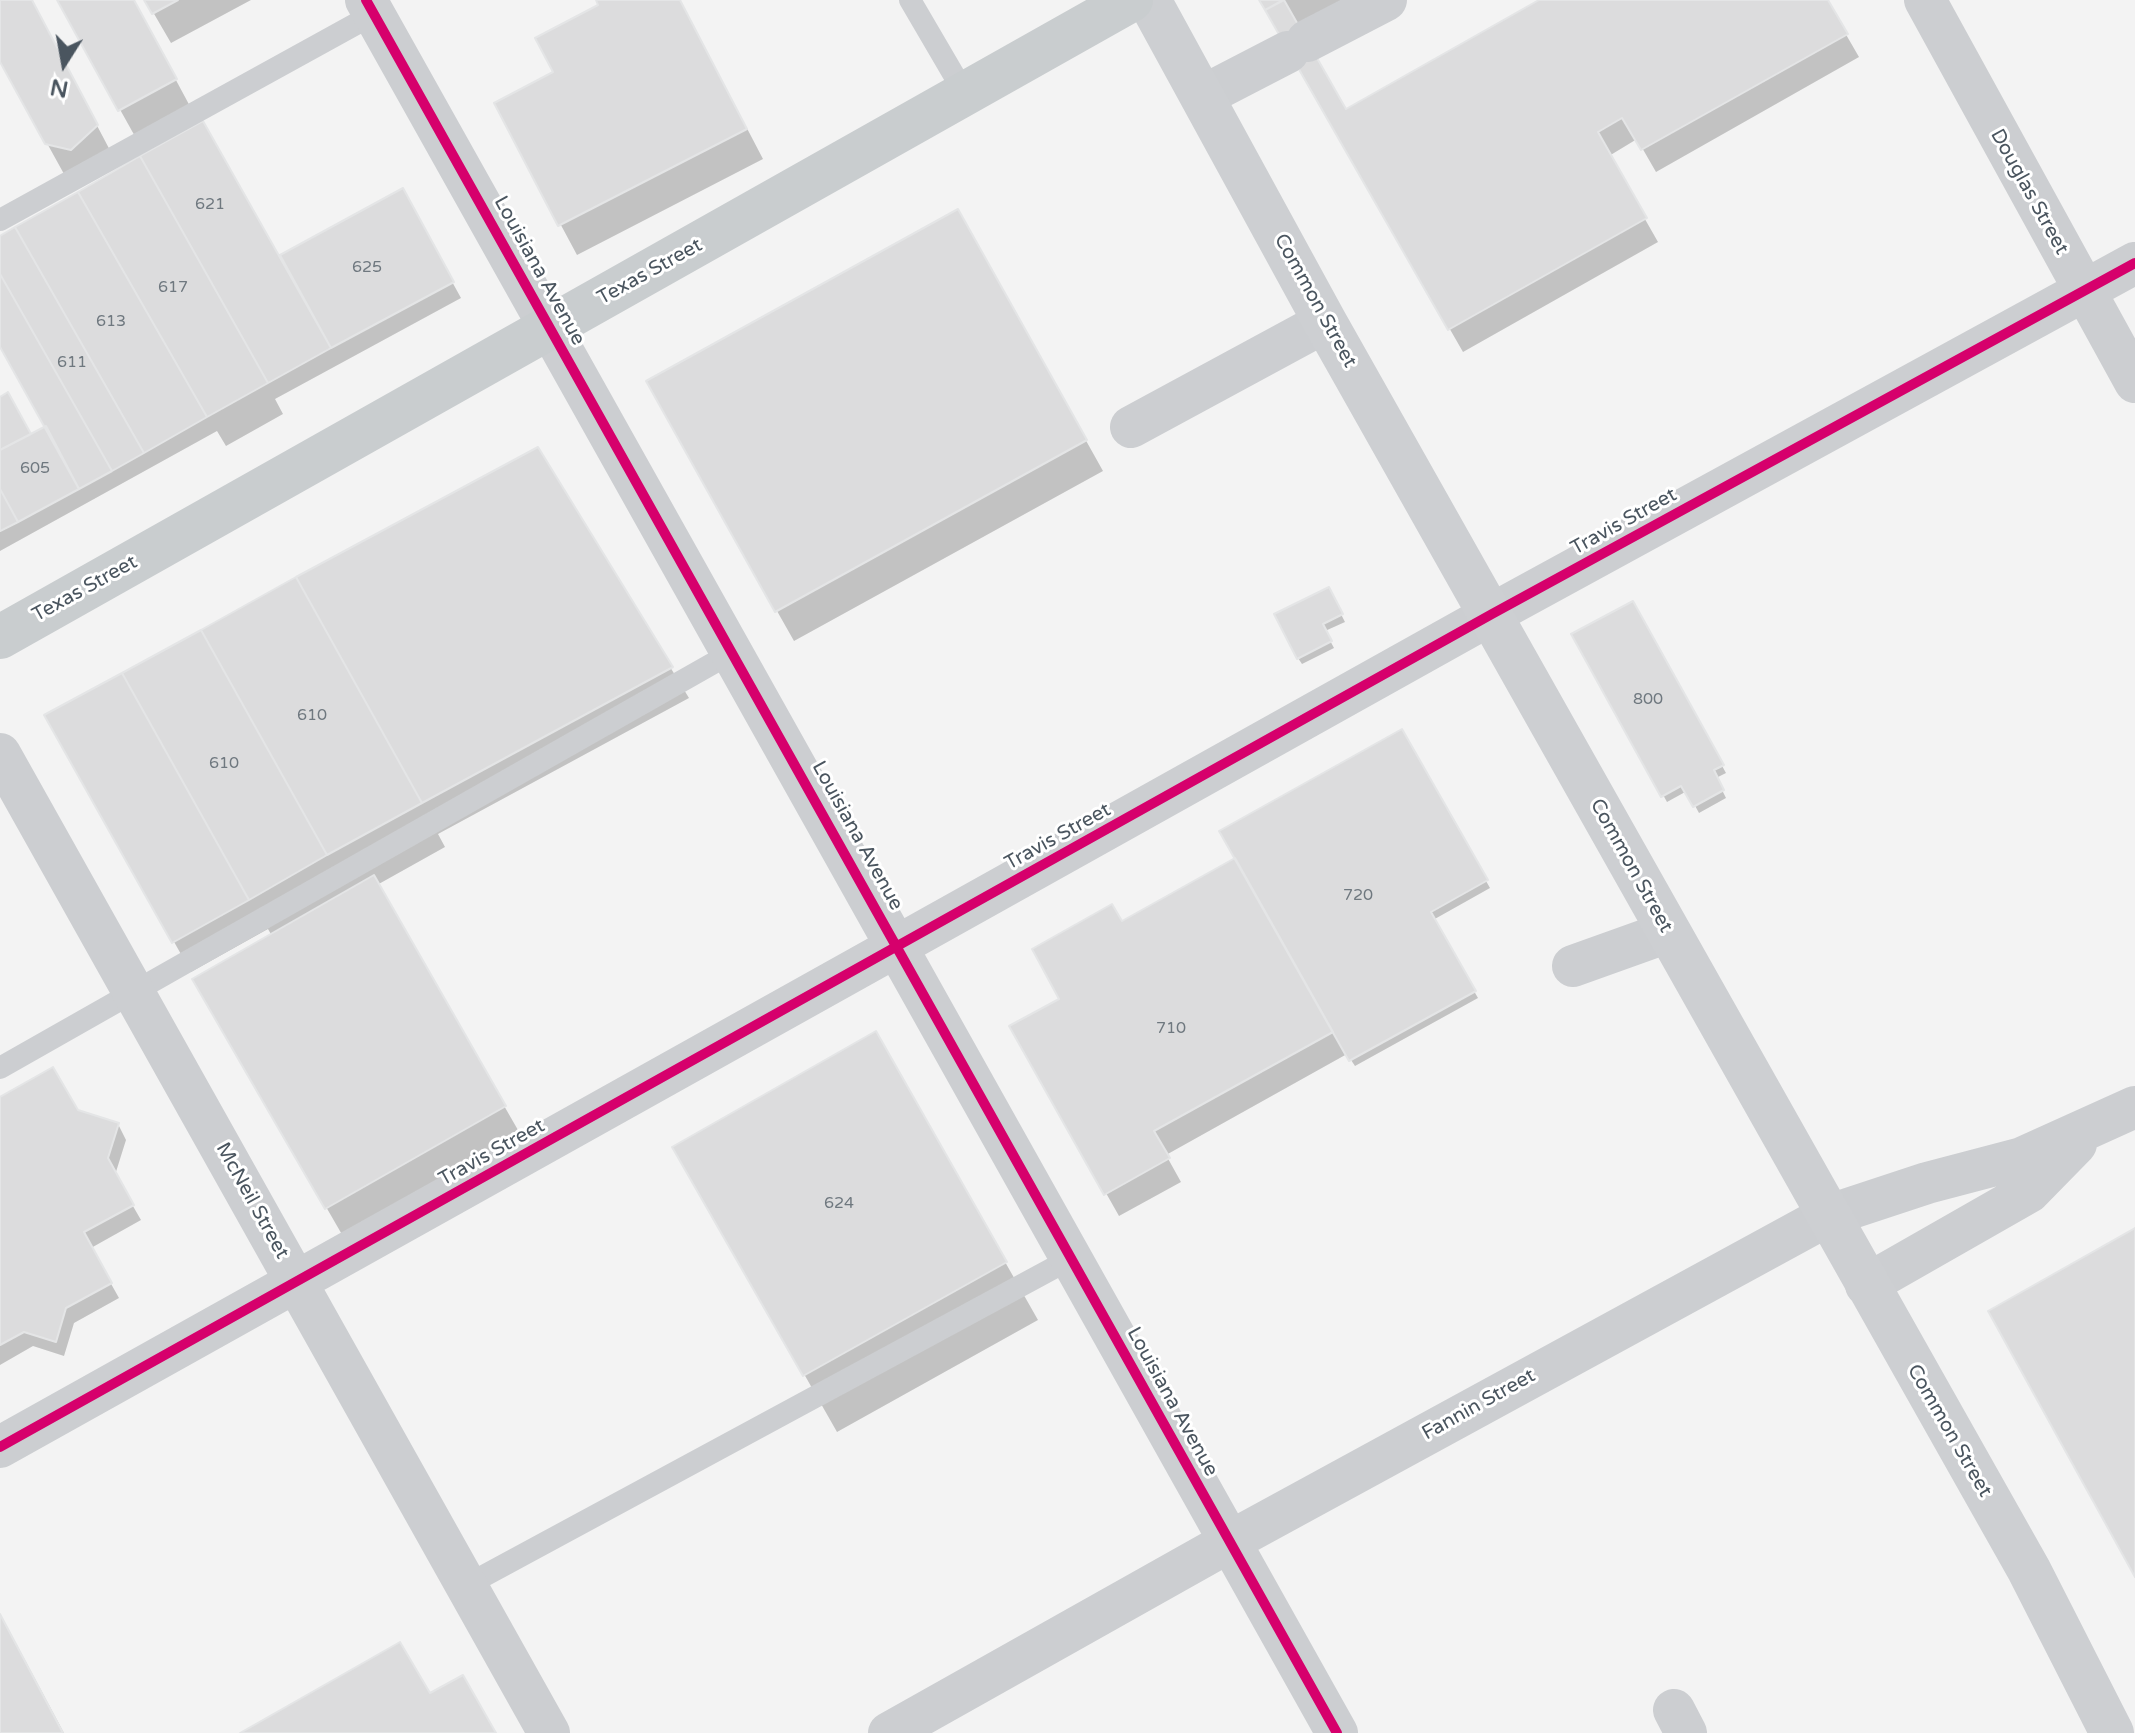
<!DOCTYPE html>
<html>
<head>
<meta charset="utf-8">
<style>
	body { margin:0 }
	#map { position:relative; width:2135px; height:1733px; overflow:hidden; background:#f3f3f3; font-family:"Varela Round",sans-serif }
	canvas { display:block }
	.north { position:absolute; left:24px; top:24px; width:80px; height:80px; -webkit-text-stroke:6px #fff; paint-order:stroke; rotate:191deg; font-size:22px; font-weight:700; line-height:32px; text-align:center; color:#4a555f }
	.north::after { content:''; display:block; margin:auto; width:28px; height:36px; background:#4a555f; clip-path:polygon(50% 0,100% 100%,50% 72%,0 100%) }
</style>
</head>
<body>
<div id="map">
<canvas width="2135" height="1733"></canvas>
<div class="north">N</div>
</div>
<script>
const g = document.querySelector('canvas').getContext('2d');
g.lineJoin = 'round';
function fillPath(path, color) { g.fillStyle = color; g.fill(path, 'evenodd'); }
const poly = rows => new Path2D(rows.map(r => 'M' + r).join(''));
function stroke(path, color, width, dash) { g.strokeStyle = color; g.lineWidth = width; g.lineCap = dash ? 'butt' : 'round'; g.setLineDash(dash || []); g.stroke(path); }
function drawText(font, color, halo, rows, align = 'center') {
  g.font = font + ' "Varela Round",sans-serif'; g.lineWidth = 6; g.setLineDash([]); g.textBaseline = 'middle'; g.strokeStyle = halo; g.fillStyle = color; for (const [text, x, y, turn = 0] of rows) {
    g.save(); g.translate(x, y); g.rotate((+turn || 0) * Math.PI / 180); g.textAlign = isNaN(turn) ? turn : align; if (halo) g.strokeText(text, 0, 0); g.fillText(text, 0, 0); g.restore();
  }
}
fillPath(poly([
	[0,0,31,0,113,156,64,174,0,58],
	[59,0,133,0,192,110,137,140],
	[146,0,251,0,171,43],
	[598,0,680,0,763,159,577,255,496,104,556,73,601,6],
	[1261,0,1388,0,1307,44,1345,112,1543,0,1826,0,1859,57,1656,172,1637,139,1609,156,1658,242,1463,352],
	[402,191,461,298,275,399,283,414,226,446,217,431,0,551,0,399,30,436,48,427,0,342,0,238,280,257],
	[975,242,1103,471,794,641,777,611],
	[538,450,689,698,438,834,445,847,377,885,522,1137,344,1238,195,980,272,936,268,929,191,972,47,716],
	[1328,589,1345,622,1325,631,1334,648,1302,664,1298,658],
	[1632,603,1726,773,1716,778,1726,798,1699,813,1687,791,1667,802,1574,635],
	[1402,732,1490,888,1433,920,1478,998,1355,1066,1347,1054,1166,1155,1181,1182,1119,1216,1012,1027,1062,999,1121,924,1238,859],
	[908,1091,1038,1320,837,1432,675,1147],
	[0,1099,76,1112,118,1124,126,1140,115,1175,141,1220,91,1248,119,1298,74,1323,64,1356,33,1346,0,1365],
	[0,1614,10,1632,64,1733,0,1733]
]), '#0003');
const building = poly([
	[0,0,32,0,98,125,71,150,45,144,0,62,0,0],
	[57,0,134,0,177,79,118,111,57,0],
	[144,0,178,0,152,14,144,0],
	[596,0,680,0,747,129,558,226,494,103,553,72,535,38,598,5,596,0],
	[1259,0,1283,0,1265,10,1259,0],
	[1284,0,1346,109,1539,0,1828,0,1848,34,1641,150,1622,118,1598,132,1647,218,1448,330,1265,10,1284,0],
	[203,121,331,348,268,383,140,156,203,121],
	[140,156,268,383,207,417,78,192,140,156],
	[403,188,454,282,331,348,280,255,403,188],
	[78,192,207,417,144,453,15,227,78,192],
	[958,209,1087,440,775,612,646,381,958,209],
	[15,227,144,453,112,471,0,274,0,236,15,227],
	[0,274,112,471,79,489,0,347,0,274],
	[8,392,31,434,0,450,0,397,8,392],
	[46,426,79,489,18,522,0,489,0,450,46,426],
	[538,447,673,667,422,803,296,577,538,447],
	[0,489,18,522,0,531,0,489],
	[296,577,422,803,327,855,201,630,296,577],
	[1329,587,1343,614,1323,624,1332,641,1297,659,1274,614,1329,587],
	[1633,601,1724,765,1714,770,1724,790,1693,807,1681,786,1661,797,1571,634,1633,601],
	[201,630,327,855,249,900,122,673,201,630],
	[122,673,249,900,172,943,44,715,122,673],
	[1402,729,1488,880,1431,912,1476,991,1349,1061,1219,831,1402,729],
	[1235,858,1333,1032,1154,1131,1170,1158,1104,1195,1009,1026,1059,999,1032,949,1112,904,1122,921,1235,858],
	[374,875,506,1106,325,1209,192,979,374,875],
	[876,1031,1007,1262,803,1376,672,1147,876,1031],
	[53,1067,78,1110,119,1123,108,1158,134,1205,84,1232,112,1283,66,1308,56,1342,24,1332,0,1345,0,1097,53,1067],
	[2135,1228,2135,1577,1988,1311,2135,1228],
	[0,1614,63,1733,0,1733,0,1614],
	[400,1642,430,1693,463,1675,496,1733,240,1733,400,1642]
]);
fillPath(building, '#dcdcdd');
stroke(building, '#e4e5e6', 2);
stroke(poly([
	[910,0,965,94],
	[0,220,374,14],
	[0,1068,733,652],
	[467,1585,1072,1258]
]), '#ccced1', 22);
stroke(poly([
	[366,0,1337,1733],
	[1925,0,2135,382],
	[1307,41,1386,0],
	[1203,96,1288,52],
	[1131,427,1325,322],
	[0,754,549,1733],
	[1573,966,1668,932],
	[1866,1285,2029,1192,2076,1144],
	[0,1447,1492,614,2135,263],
	[1674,1710,1686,1733],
	[889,1733,1229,1542,1827,1216,1927,1183,2022,1158,2135,1107]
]), '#ccced1', 42);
stroke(poly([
	[1149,0,1325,322,2029,1570,2112,1733]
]), '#cdcfd2', 44);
stroke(poly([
	[0,637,1131,0]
]), '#c9cdcf', 44);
stroke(poly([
	[366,0,1337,1733],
	[0,1447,1492,614,2135,263]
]), '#d6006c', 10);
drawText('16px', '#6f787f', null, [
	["621",210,205],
	["625",367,268],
	["617",173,288],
	["613",111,322],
	["611",72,363],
	["605",35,469],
	["800",1648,700],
	["610",312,716],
	["610",224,764],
	["720",1358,896],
	["710",1171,1029],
	["624",839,1204]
]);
drawText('20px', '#4a555f', '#fff', [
	["Douglas Street",2029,192,61],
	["Louisiana Avenue",539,271,61],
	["Texas Street",650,272,-29],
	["Common Street",1315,301,61],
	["Travis Street",1624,522,-29],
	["Texas Street",85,589,-29],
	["Louisiana Avenue",857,836,61],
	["Travis Street",1058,837,-29],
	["Common Street",1631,866,61],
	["Travis Street",492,1153,-29],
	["McNeil Street",252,1201,61],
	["Louisiana Avenue",1172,1402,61],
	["Fannin Street",1479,1405,-29],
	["Common Street",1949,1431,60]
]);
</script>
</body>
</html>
